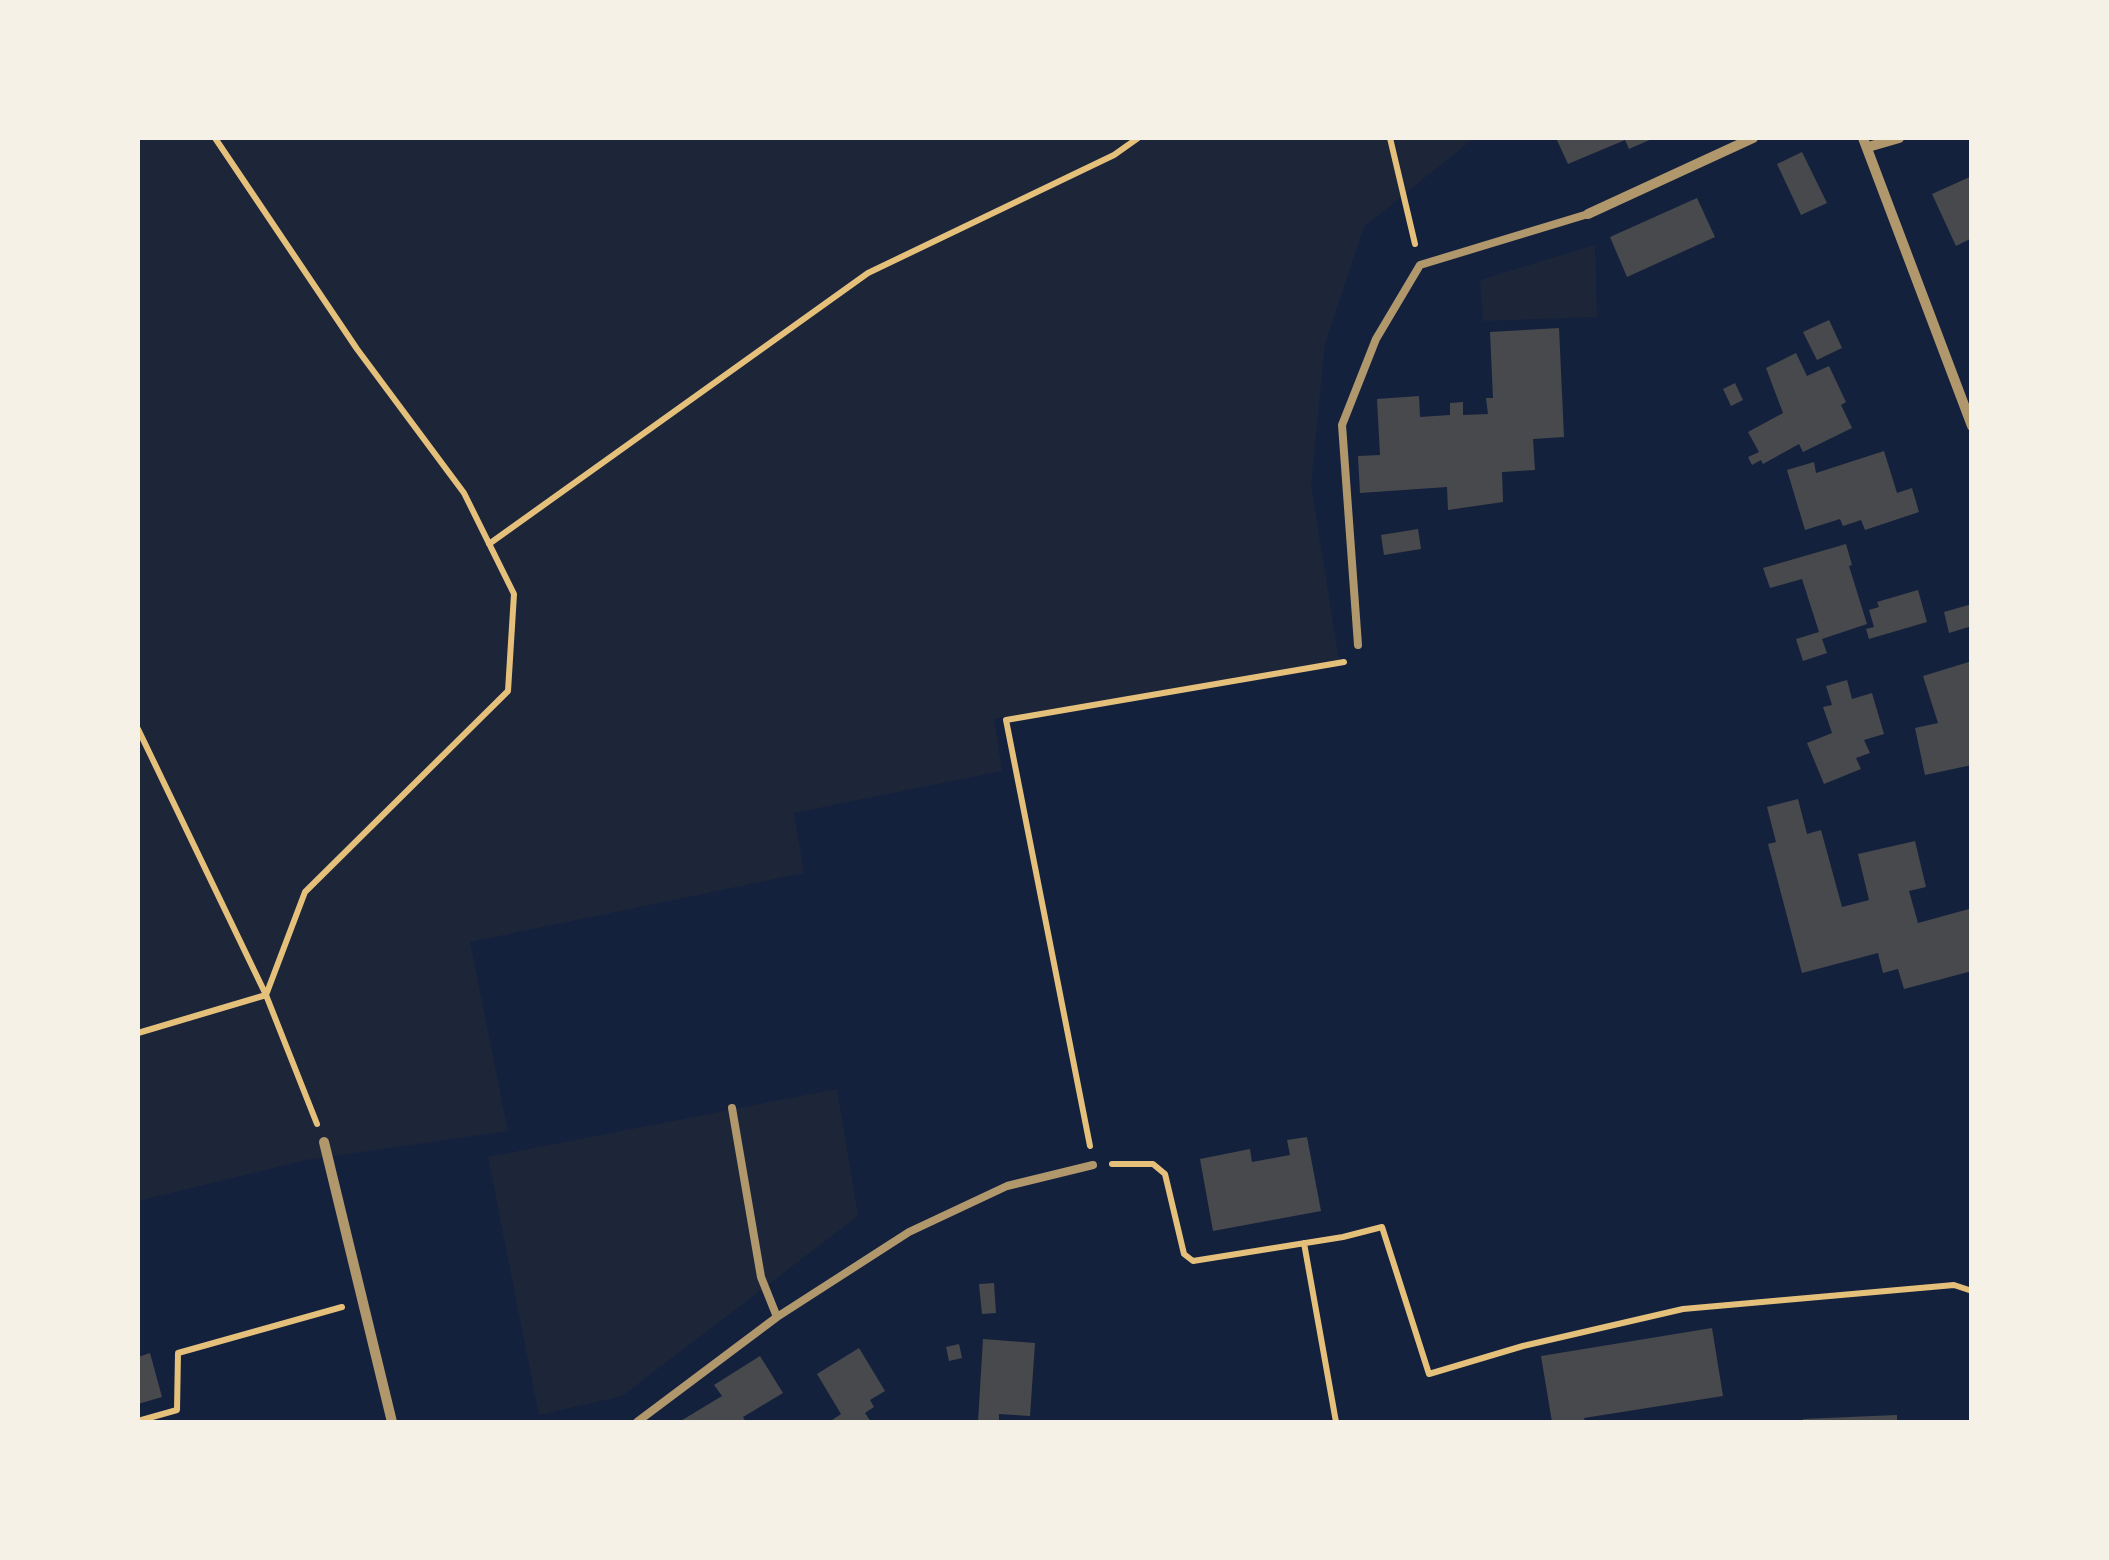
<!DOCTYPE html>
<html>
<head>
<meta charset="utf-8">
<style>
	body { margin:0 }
	#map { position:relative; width:2109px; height:1560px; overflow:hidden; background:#14213d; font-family:"Fira Sans Condensed",sans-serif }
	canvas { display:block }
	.frame { position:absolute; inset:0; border:140px solid #f6f1e7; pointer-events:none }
</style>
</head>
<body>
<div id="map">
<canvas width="2109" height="1560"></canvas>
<div class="frame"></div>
</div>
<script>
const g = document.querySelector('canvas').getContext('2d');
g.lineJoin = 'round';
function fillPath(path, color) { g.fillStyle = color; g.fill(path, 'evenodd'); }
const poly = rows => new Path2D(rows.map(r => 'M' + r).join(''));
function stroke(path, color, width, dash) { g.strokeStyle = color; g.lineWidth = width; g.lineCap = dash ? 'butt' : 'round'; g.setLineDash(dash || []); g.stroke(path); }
fillPath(poly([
	[138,138,1474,138,1364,227,1325,344,1311,485,1339,660,994,719,1002,771,794,813,804,873,470,942,508,1131,306,1160,138,1201],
	[1595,245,1597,317,1483,321,1480,280],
	[837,1089,858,1216,622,1396,539,1415,488,1157]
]), '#1d2539');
fillPath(poly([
	[1556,138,1654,138,1629,149,1625,140,1568,164],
	[1802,152,1827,203,1801,215,1777,164],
	[1972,176,1972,238,1956,246,1932,194],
	[1697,198,1715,237,1627,277,1610,237],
	[1829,320,1842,348,1817,360,1803,332],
	[1559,328,1564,437,1533,439,1535,470,1502,472,1503,502,1448,510,1447,487,1360,493,1358,456,1380,455,1377,399,1419,396,1420,417,1450,415,1450,403,1463,402,1463,415,1488,414,1486,398,1493,398,1490,332],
	[1796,353,1807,376,1829,366,1846,402,1841,405,1852,428,1803,452,1799,444,1763,464,1761,460,1752,465,1748,457,1759,452,1748,432,1783,413,1766,368],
	[1735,383,1743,400,1731,406,1723,389],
	[1884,451,1897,493,1912,488,1919,512,1865,530,1861,520,1843,526,1840,519,1805,530,1787,470,1814,462,1816,473],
	[1418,529,1421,549,1384,555,1381,535],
	[1846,544,1852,565,1849,566,1867,624,1822,639,1827,653,1803,661,1796,639,1819,632,1802,579,1770,588,1763,568],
	[1918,590,1927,622,1869,639,1866,629,1874,627,1869,610,1879,607,1877,602],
	[1972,604,1972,626,1949,633,1944,612],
	[1972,661,1972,765,1925,775,1915,728,1938,723,1923,676],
	[1847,680,1852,699,1872,693,1884,734,1864,740,1870,753,1856,758,1861,769,1824,784,1807,743,1832,733,1823,707,1832,705,1826,686],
	[1798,799,1807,834,1821,830,1842,907,1869,900,1858,854,1915,841,1926,887,1909,891,1918,923,1969,909,1972,971,1904,989,1898,969,1883,973,1878,953,1802,973,1768,844,1776,842,1767,807],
	[1307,1137,1321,1211,1213,1231,1200,1159,1250,1149,1252,1162,1290,1155,1287,1140],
	[994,1283,996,1313,982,1314,979,1284],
	[1712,1328,1723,1396,1584,1418,1585,1422,1552,1422,1541,1356],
	[983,1339,1035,1343,1030,1416,999,1414,999,1422,978,1422],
	[959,1344,962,1358,949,1361,946,1347],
	[859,1348,885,1391,870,1400,874,1407,865,1413,871,1422,834,1422,832,1420,841,1414,817,1374],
	[150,1353,162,1397,138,1404,138,1357],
	[760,1356,783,1393,743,1417,746,1422,679,1422,722,1396,714,1385],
	[1897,1415,1897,1422,1803,1422,1803,1419]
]), '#48494c');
stroke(poly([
	[1390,138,1415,244],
	[489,544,868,273,1114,155,1138,138],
	[138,729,266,995,317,1124],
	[138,1033,266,995,305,892,508,691,514,594,464,493,357,349,215,138],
	[1090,1146,1006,720,1344,662],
	[1112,1164,1153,1164,1165,1174,1184,1254,1193,1261,1343,1237,1382,1227,1429,1374,1523,1346,1683,1309,1954,1285,1972,1291],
	[1304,1243,1336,1422],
	[138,1421,177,1410,178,1353,342,1307]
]), '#e5c07b', 6);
stroke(poly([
	[1358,645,1342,425,1376,339,1420,265,1588,214],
	[732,1108,761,1277,777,1317],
	[637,1422,777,1317,909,1232,1007,1186,1093,1165]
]), '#b1986c', 8);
stroke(poly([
	[1863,138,1972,426],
	[1868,147,1899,138],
	[1588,214,1753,138],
	[324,1142,392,1422]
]), '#b1986c', 10);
</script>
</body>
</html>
